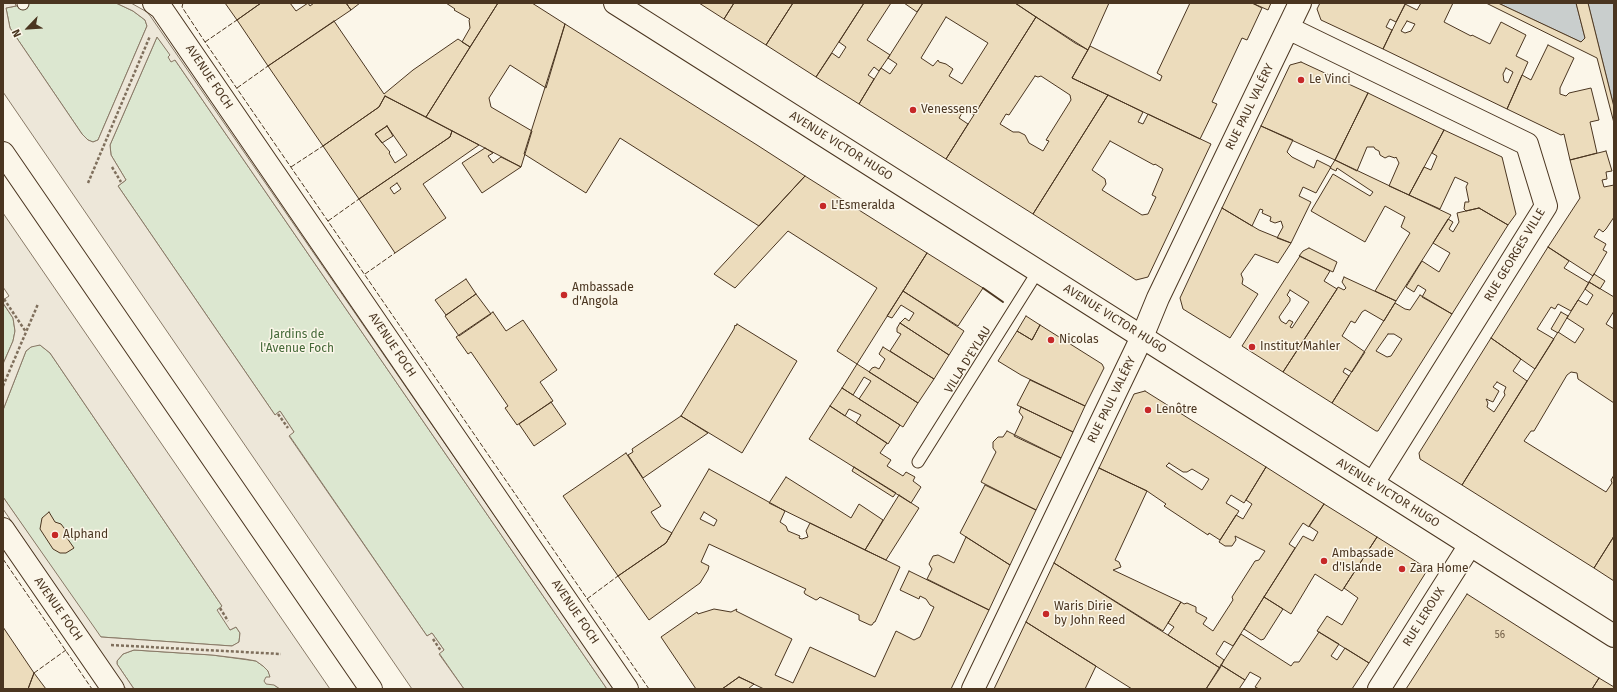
<!DOCTYPE html>
<html>
<head>
<meta charset="utf-8">
<style>
	body { margin:0 }
	#map { position:relative; width:1617px; height:692px; overflow:hidden; background:#fbf6e9; font-family:"Fira Sans",sans-serif }
	canvas { display:block }
	.frame { position:absolute; inset:0; border:4px solid #4a3520; pointer-events:none }
	.north { position:absolute; left:8px; top:8px; width:40px; height:40px; -webkit-text-stroke:3px #fbf6e9; paint-order:stroke; rotate:245deg; font-size:11px; font-weight:700; line-height:16px; text-align:center; color:#4a3520 }
	.north::after { content:''; display:block; margin:auto; width:14px; height:18px; background:#4a3520; clip-path:polygon(50% 0,100% 100%,50% 72%,0 100%) }
</style>
</head>
<body>
<div id="map">
<canvas width="1617" height="692"></canvas>
<div class="frame"></div>
<div class="north">N</div>
</div>
<script>
const g = document.querySelector('canvas').getContext('2d');
g.lineJoin = 'round';
function fillPath(path, color) { g.fillStyle = color; g.fill(path, 'evenodd'); }
const poly = rows => new Path2D(rows.map(r => 'M' + r).join(''));
function stroke(path, color, width, dash) { g.strokeStyle = color; g.lineWidth = width; g.lineCap = dash ? 'butt' : 'round'; g.setLineDash(dash || []); g.stroke(path); }
function drawText(font, color, halo, rows, align = 'center') {
  g.font = font + ' "Fira Sans",sans-serif'; g.lineWidth = 3; g.setLineDash([]); g.textBaseline = 'middle'; g.strokeStyle = halo; g.fillStyle = color; for (const [text, x, y, turn = 0] of rows) {
    g.save(); g.translate(x, y); g.rotate((+turn || 0) * Math.PI / 180); g.textAlign = isNaN(turn) ? turn : align; if (halo) g.strokeText(text, 0, 0); g.fillText(text, 0, 0); g.restore();
  }
}
const green = poly([
	[32,3,116,3,133,11,145,20,147,26,98,140,93,142,88,140,82,134,10,28,6,8,32,3],
	[157,37,171,55,168,57,175,60,607,689,464,689,439,653,444,650,432,633,427,636,289,435,294,432,280,411,275,415,118,186,126,180,111,155,110,145,157,37],
	[3,303,13,318,15,331,13,341,3,364,3,303],
	[35,345,40,345,50,353,222,606,230,630,236,627,240,633,239,642,236,644,232,646,101,637,98,635,3,497,3,410,26,351,31,347,35,345],
	[134,650,212,655,256,661,263,666,268,671,274,685,280,689,134,689,117,664,117,661,123,654,134,650]
]);
fillPath(green, '#dce7d0');
stroke(green, '#887966', 1);
const parking = poly([
	[3,3,15,3,16,6,6,8,10,28,82,134,88,140,93,142,98,140,147,26,145,20,133,11,116,3,131,3,147,12,151,17,614,689,607,689,175,60,171,62,168,57,170,55,157,37,110,145,111,155,126,180,118,186,275,415,280,411,294,432,289,436,427,636,432,633,444,650,439,654,464,689,412,689,3,92,3,3],
	[3,213,330,689,280,689,274,685,266,684,264,681,266,677,270,677,268,671,263,666,256,661,245,659,212,655,134,650,123,654,117,661,117,664,134,689,126,689,3,509,3,497,101,637,232,646,239,642,240,633,236,627,230,630,217,610,222,606,50,353,40,345,31,347,26,351,3,410,3,364,13,341,15,331,13,318,3,303,3,300,9,296,3,287,3,213]
]);
fillPath(parking, '#ede7d9');
stroke(parking, '#887966', 1);
const water = poly([
	[1498,3,1576,3,1585,38,1581,42,1498,3],
	[1588,3,1614,3,1614,107,1588,3]
]);
fillPath(water, '#c9cecd');
stroke(water, '#887966', 1);
const building = poly([
	[225,3,261,3,237,20,225,3],
	[261,3,290,3,296,11,308,3,310,6,314,3,346,3,351,10,268,66,237,20,261,3],
	[346,3,360,3,351,10,346,3],
	[446,3,498,3,470,47,462,42,470,28,469,20,470,19,454,10,455,9,446,3],
	[498,3,532,3,565,24,546,88,510,65,489,98,491,107,532,131,521,167,426,117,498,3],
	[699,3,734,3,724,19,699,3],
	[734,3,793,3,766,45,724,19,734,3],
	[793,3,864,3,816,77,766,45,793,3],
	[864,3,891,3,867,40,890,55,879,71,874,67,868,75,874,79,859,104,816,77,832,53,839,58,846,47,839,42,864,3],
	[904,3,923,3,917,12,904,3],
	[923,3,1015,3,1036,17,974,115,965,108,959,118,968,124,946,159,859,104,881,68,890,74,897,64,888,58,923,3],
	[946,17,988,43,962,84,949,76,953,69,946,64,939,62,938,60,933,66,921,58,946,17],
	[1015,3,1109,3,1088,50,1075,43,1015,3],
	[1190,3,1252,3,1262,8,1247,40,1242,38,1212,102,1217,104,1200,139,1072,78,1090,46,1160,81,1162,76,1157,73,1190,3],
	[1252,3,1271,3,1268,10,1252,3],
	[1320,3,1406,3,1396,22,1390,19,1386,27,1392,30,1383,49,1321,20,1317,9,1320,3],
	[1421,3,1453,3,1444,22,1471,36,1472,35,1490,44,1501,22,1526,35,1516,56,1528,62,1507,109,1383,49,1405,4,1417,10,1421,3],
	[1407,21,1415,24,1411,31,1405,33,1401,31,1407,21],
	[1506,68,1513,72,1508,83,1504,81,1503,74,1506,68],
	[1486,3,1498,3,1581,42,1585,38,1576,3,1588,3,1614,107,1614,123,1597,58,1486,3],
	[1036,17,1088,50,1072,78,1108,95,1033,214,946,159,1036,17],
	[1035,76,1038,77,1041,76,1070,95,1071,100,1046,140,1049,141,1043,151,1029,143,1025,135,1019,132,1013,132,1000,124,1006,114,1009,115,1035,76],
	[334,21,384,94,413,70,458,39,470,47,426,117,385,96,379,107,323,146,268,66,334,21],
	[565,24,757,145,805,176,759,226,620,138,586,193,524,154,565,24],
	[1548,45,1574,58,1560,88,1560,94,1566,96,1569,93,1591,88,1599,120,1590,122,1597,153,1570,160,1564,134,1561,135,1507,109,1522,75,1531,80,1548,45],
	[1301,62,1368,93,1335,160,1261,126,1290,65,1301,62],
	[1368,93,1444,130,1409,195,1389,186,1399,163,1396,157,1395,158,1389,156,1385,158,1380,155,1379,151,1375,149,1374,147,1367,147,1357,171,1335,160,1368,93],
	[1108,95,1143,112,1138,122,1143,124,1148,114,1211,144,1148,277,1136,280,1033,214,1108,95],
	[1110,141,1154,165,1155,164,1163,169,1152,195,1156,197,1148,214,1142,215,1102,190,1106,184,1105,179,1092,170,1110,141],
	[385,96,452,131,450,137,359,199,323,146,379,107,385,96],
	[387,126,407,155,395,163,389,153,390,152,375,134,387,126],
	[387,126,393,136,382,143,375,134,387,126],
	[1261,126,1293,140,1287,152,1292,157,1314,168,1317,160,1331,167,1316,193,1303,187,1299,196,1311,202,1291,243,1277,238,1283,227,1281,221,1275,223,1270,221,1271,217,1262,213,1263,210,1260,209,1252,226,1222,208,1261,126],
	[1444,130,1502,157,1516,214,1508,225,1479,208,1466,211,1464,209,1465,202,1469,202,1466,187,1468,183,1455,177,1440,209,1409,195,1424,167,1431,170,1437,156,1432,153,1444,130],
	[452,131,479,145,423,184,446,218,395,253,359,199,450,137,452,131],
	[397,183,401,189,394,194,390,188,397,183],
	[485,148,493,153,488,156,493,163,501,157,521,167,482,193,462,163,485,148],
	[1606,151,1612,171,1606,172,1607,179,1602,180,1604,187,1614,185,1614,217,1606,229,1603,232,1599,229,1594,237,1606,244,1603,250,1607,252,1593,276,1548,247,1580,198,1570,160,1606,151],
	[1335,160,1451,215,1396,301,1375,291,1410,233,1401,227,1405,217,1385,206,1365,242,1311,211,1333,174,1370,196,1373,192,1337,168,1336,171,1330,168,1335,160],
	[805,176,927,253,857,364,837,351,877,288,788,231,735,288,714,274,805,176],
	[1222,208,1259,230,1291,243,1278,263,1255,254,1241,274,1243,279,1242,284,1258,294,1230,338,1183,309,1180,298,1222,208],
	[1479,208,1508,225,1452,314,1422,297,1426,290,1418,285,1414,292,1406,287,1422,261,1439,272,1450,253,1433,243,1448,219,1453,222,1449,229,1453,232,1459,222,1457,213,1479,208],
	[1548,247,1569,261,1564,268,1589,283,1571,311,1558,304,1555,309,1551,307,1537,329,1554,339,1535,369,1491,338,1548,247],
	[1309,248,1337,262,1333,272,1299,256,1303,251,1309,248],
	[927,253,983,288,958,326,903,291,927,253],
	[1300,256,1330,271,1324,281,1337,289,1283,372,1242,346,1300,256],
	[1290,290,1309,302,1292,328,1290,327,1293,322,1289,320,1286,324,1281,321,1279,317,1290,301,1290,298,1287,295,1290,290],
	[1594,274,1605,281,1600,289,1589,282,1594,274],
	[1344,277,1396,301,1384,321,1365,310,1362,312,1355,323,1351,321,1342,336,1365,352,1352,372,1345,368,1343,372,1349,376,1332,403,1283,372,1337,289,1338,287,1344,290,1346,288,1342,282,1344,277],
	[466,279,476,294,446,315,435,300,466,279],
	[1589,282,1614,297,1614,311,1606,324,1614,329,1614,403,1578,379,1577,373,1571,372,1567,375,1534,431,1531,431,1524,441,1606,492,1612,483,1611,480,1614,475,1614,536,1594,568,1462,485,1558,332,1575,343,1584,329,1567,318,1578,300,1587,305,1593,295,1585,289,1589,282],
	[903,291,964,331,949,355,900,323,905,318,909,321,914,313,901,305,892,318,887,316,903,291],
	[476,294,491,314,459,336,445,316,476,294],
	[1420,295,1452,314,1378,431,1376,431,1332,403,1395,303,1405,309,1410,310,1420,295],
	[1388,334,1394,334,1402,339,1391,356,1387,357,1376,351,1388,334],
	[493,312,506,331,523,320,557,370,540,382,553,401,517,425,505,408,508,406,471,352,468,354,456,337,493,312],
	[1561,312,1568,316,1558,333,1551,329,1561,312],
	[1026,316,1040,325,1032,340,1017,331,1026,316],
	[900,323,949,355,934,379,890,351,901,334,897,332,897,328,900,323],
	[737,324,797,361,742,453,681,416,734,329,735,325,736,326,737,324],
	[1040,325,1102,364,1104,368,1085,406,1021,375,998,361,1017,331,1032,340,1040,325],
	[1491,338,1521,359,1513,371,1527,381,1462,485,1420,459,1419,453,1491,338],
	[1497,382,1506,387,1504,392,1505,395,1494,412,1487,407,1488,403,1486,399,1493,402,1499,391,1493,387,1497,382],
	[883,347,934,379,918,403,869,372,872,368,875,367,879,369,885,359,879,354,883,347],
	[857,364,918,403,903,427,859,399,871,381,864,377,853,395,842,388,857,364],
	[1030,380,1085,406,1073,432,1017,405,1030,380],
	[842,388,900,425,888,444,856,423,861,415,849,409,845,416,830,406,842,388],
	[1145,391,1266,467,1244,503,1231,495,1226,503,1239,511,1220,540,1209,533,1208,535,1164,506,1166,504,1147,491,1099,468,1134,394,1145,391],
	[1169,463,1183,472,1187,472,1192,469,1209,479,1202,490,1166,466,1169,463],
	[551,402,566,424,534,446,519,424,551,402],
	[830,406,887,443,880,453,891,460,887,466,903,476,906,472,915,477,913,481,921,487,911,503,809,439,830,406],
	[1021,407,1073,432,1061,458,1014,436,1023,417,1019,412,1021,407],
	[681,416,708,433,643,478,628,455,633,452,632,449,681,416],
	[1007,431,1061,458,1036,510,981,482,996,452,993,448,993,442,998,437,1003,437,1007,431],
	[626,453,661,506,651,512,661,527,672,533,666,543,618,576,563,496,626,453],
	[854,467,896,493,893,497,852,471,854,467],
	[1266,467,1324,504,1309,527,1303,523,1289,544,1295,548,1233,646,1224,641,1216,654,1224,660,1220,668,1168,635,1174,627,1168,623,1181,602,1184,604,1187,603,1196,607,1196,612,1207,618,1203,624,1213,631,1233,600,1232,597,1255,561,1259,560,1265,551,1235,536,1236,540,1232,546,1225,546,1219,542,1236,515,1243,519,1252,504,1246,500,1266,467],
	[1099,468,1147,491,1115,560,1119,562,1121,567,1113,570,1181,602,1163,631,1054,563,1099,468],
	[709,469,785,511,780,522,786,526,788,531,800,536,799,538,802,539,808,537,806,531,810,523,900,567,875,622,874,622,872,625,870,625,859,620,859,615,820,597,818,599,816,600,805,594,804,592,806,589,709,544,701,562,709,566,708,570,700,583,649,620,618,576,666,543,709,469],
	[704,512,717,520,714,526,700,519,704,512],
	[786,477,851,518,859,504,883,520,865,550,769,503,786,477],
	[985,485,1036,510,1010,565,960,533,985,485],
	[899,495,919,508,886,560,865,550,899,495],
	[1324,504,1377,537,1342,591,1315,574,1291,614,1264,597,1303,536,1313,541,1318,532,1309,526,1324,504],
	[49,512,55,522,61,524,67,532,67,538,74,548,66,553,60,553,53,549,40,529,42,518,49,512],
	[966,537,1010,565,989,610,927,579,932,569,929,564,933,556,938,555,954,563,966,537],
	[1377,537,1428,569,1369,663,1317,631,1327,616,1342,625,1358,598,1344,588,1377,537],
	[1613,538,1614,539,1614,581,1594,568,1613,538],
	[1054,563,1220,668,1206,689,1132,689,1026,622,1054,563],
	[909,571,989,610,951,689,764,689,739,677,722,689,696,689,661,637,697,612,698,614,714,609,731,612,737,609,736,611,792,639,775,675,793,683,810,647,875,677,896,631,914,640,920,637,934,607,930,605,926,599,920,596,919,599,900,590,909,571],
	[1467,594,1599,678,1592,689,1406,689,1467,594],
	[1264,597,1283,609,1264,639,1261,640,1244,629,1264,597],
	[1026,622,1096,666,1085,689,994,689,1026,622],
	[3,627,34,673,28,689,3,689,3,627],
	[1319,632,1339,644,1331,656,1337,660,1345,648,1369,663,1352,689,1259,689,1255,687,1261,678,1250,672,1245,680,1221,665,1241,634,1291,666,1294,662,1299,662,1319,632],
	[1221,665,1245,680,1239,689,1206,689,1221,665],
	[34,673,46,689,28,689,34,673],
	[739,677,754,684,748,689,722,689,739,677],
	[1599,678,1614,687,1614,689,1592,689,1599,678]
]);
fillPath(building, '#ecdcbc');
stroke(building, '#4a3520', 1);
const lane = poly([
	[23,3,23,4],
	[918,462,1038,271]
]);
const street = poly([
	[154,3,161,8,627,689],
	[1288,28,1527,144,1546,206,1373,483],
	[3,529,113,689],
	[973,689,1142,337,1158,298,1300,3],
	[1379,689,1470,545]
]);
const secondary = poly([
	[615,3,1614,636],
	[3,153,371,689]
]);
stroke(lane, '#4a3520', 13);
stroke(street, '#4a3520', 24);
stroke(secondary, '#4a3520', 24);
stroke(poly([
	[112,167,121,182],
	[88,183,150,36],
	[4,299,26,332],
	[3,386,38,304],
	[278,414,288,428],
	[220,608,228,621],
	[433,639,441,651],
	[111,645,281,654]
]), '#7f6f5c', 2.5, [3, 2]);
stroke(lane, '#fbf6e9', 11);
stroke(street, '#fbf6e9', 22);
stroke(secondary, '#fbf6e9', 22);
stroke(poly([
	[183,3,182,7,205,42,649,689],
	[205,42,237,20],
	[237,88,268,66],
	[291,167,323,146],
	[328,221,359,199],
	[365,274,395,253],
	[3,559,92,689],
	[587,599,618,576],
	[34,673,66,650]
]), '#4a3520', 1, [5, 2]);
stroke(poly([
	[983,288,1003,302]
]), '#4a3520', 2);
for (const [x, y, r, color] of [
	[1301,80,4,"#c62828"],
	[913,110,4,"#c62828"],
	[823,206,4,"#c62828"],
	[564,295,4,"#c62828"],
	[1051,340,4,"#c62828"],
	[1252,347,4,"#c62828"],
	[1148,410,4,"#c62828"],
	[55,535,4,"#c62828"],
	[1324,561,4,"#c62828"],
	[1402,569,4,"#c62828"],
	[1046,614,4,"#c62828"]
]) { const dot = new Path2D(); dot.arc(x, y, r, 0, 2 * Math.PI); g.fillStyle = color; g.fill(dot); stroke(dot, '#fbf6e9', 1.5); }
drawText('10px', '#725f47', null, [
	["56",1500,635]
]);
drawText('12px', '#4a3520', '#fbf6e9', [
	["AVENUE FOCH",209,77,56],
	["RUE PAUL VALÉRY",1250,107,-64],
	["AVENUE VICTOR HUGO",841,146,32],
	["RUE GEORGES VILLE",1515,255,-59],
	["AVENUE VICTOR HUGO",1115,319,32],
	["AVENUE FOCH",392,345,56],
	["VILLA D'EYLAU",968,360,-58],
	["RUE PAUL VALÉRY",1112,400,-64],
	["AVENUE VICTOR HUGO",1388,493,32],
	["AVENUE FOCH",58,609,55],
	["AVENUE FOCH",575,612,56],
	["RUE LEROUX",1424,617,-58]
]);
drawText('12px', '#4a3520', '#fbf6e9', [
	["Le Vinci",1309,80],
	["Venessens",921,110],
	["L'Esmeralda",831,206],
	["Ambassade",572,288],
	["d'Angola",572,302],
	["Nicolas",1059,340],
	["Institut Mahler",1260,347],
	["Lenôtre",1156,410],
	["Alphand",63,535],
	["Ambassade",1332,554],
	["d'Islande",1332,568],
	["Zara Home",1410,569],
	["Waris Dirie",1054,607],
	["by John Reed",1054,621]
], 'left');
drawText('12px', '#436837', '#fbf6e9', [
	["Jardins de",297,335],
	["l'Avenue Foch",297,349]
]);
</script>
</body>
</html>
